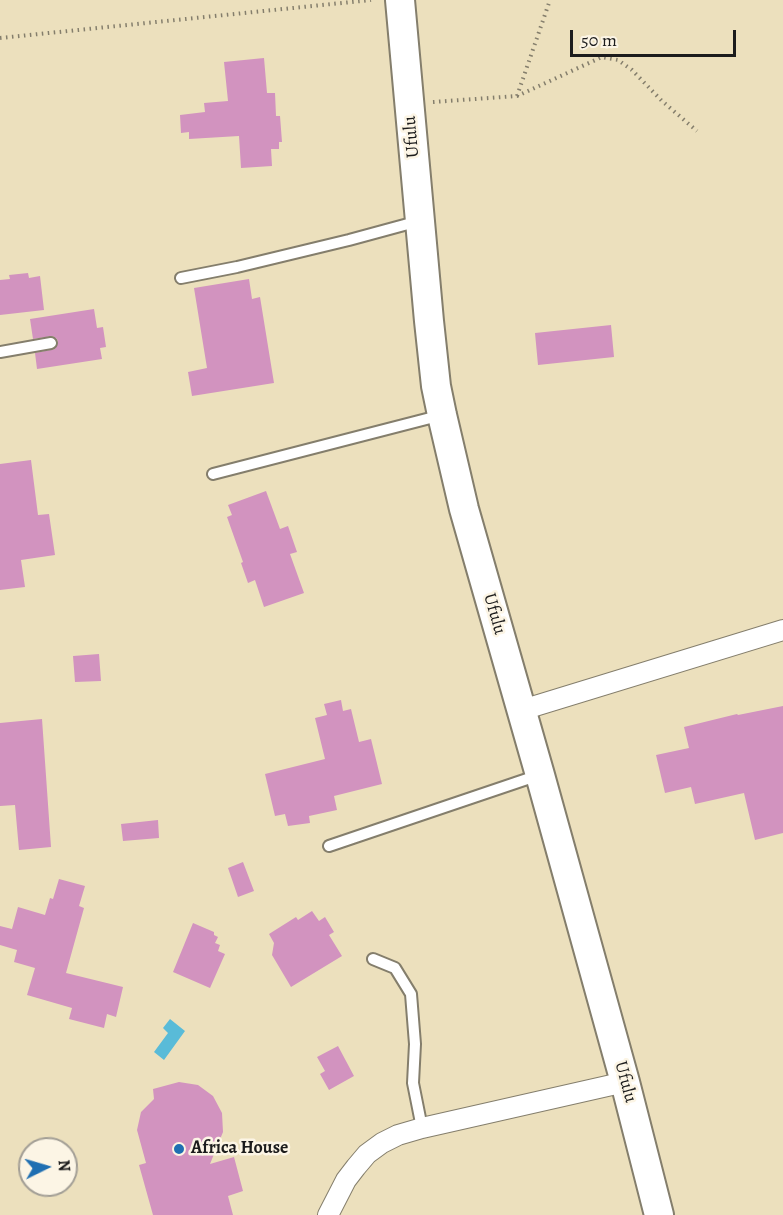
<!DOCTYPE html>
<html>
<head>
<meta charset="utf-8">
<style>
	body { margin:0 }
	#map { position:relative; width:783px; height:1215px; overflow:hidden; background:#ece0bd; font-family:Alegreya,serif }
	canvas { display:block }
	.north { position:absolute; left:18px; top:1137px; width:60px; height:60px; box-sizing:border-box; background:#fcf5e5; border:2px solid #a29e95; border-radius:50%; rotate:85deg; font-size:16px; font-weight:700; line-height:24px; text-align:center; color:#1c1c1c }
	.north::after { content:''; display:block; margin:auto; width:21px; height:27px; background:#1f6fb2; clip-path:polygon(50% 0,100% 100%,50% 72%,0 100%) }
	.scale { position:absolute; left:570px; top:30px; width:166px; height:27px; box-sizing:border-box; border:3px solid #1c1c1c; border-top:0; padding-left:8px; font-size:18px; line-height:21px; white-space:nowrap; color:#1c1c1c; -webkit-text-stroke:4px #fcf5e5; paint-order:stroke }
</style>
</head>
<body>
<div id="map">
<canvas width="783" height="1215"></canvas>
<div class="north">N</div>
<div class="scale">50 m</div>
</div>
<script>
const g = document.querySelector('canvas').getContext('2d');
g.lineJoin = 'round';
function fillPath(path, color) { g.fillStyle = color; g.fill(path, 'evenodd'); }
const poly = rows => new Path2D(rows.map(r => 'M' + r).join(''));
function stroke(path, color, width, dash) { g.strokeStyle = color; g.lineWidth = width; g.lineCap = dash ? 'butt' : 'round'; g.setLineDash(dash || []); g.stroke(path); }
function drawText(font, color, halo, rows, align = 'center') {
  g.font = font + ' Alegreya,serif'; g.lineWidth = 5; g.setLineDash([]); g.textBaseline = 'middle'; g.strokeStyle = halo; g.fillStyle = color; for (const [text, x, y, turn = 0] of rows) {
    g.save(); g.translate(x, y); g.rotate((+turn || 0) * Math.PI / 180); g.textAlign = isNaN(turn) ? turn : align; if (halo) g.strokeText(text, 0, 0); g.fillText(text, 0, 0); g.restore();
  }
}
fillPath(poly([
	[170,1019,185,1031,164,1060,154,1052,168,1033,163,1028]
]), '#59bbd8');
fillPath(poly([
	[264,58,267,93,275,93,276,116,280,116,282,142,279,142,279,149,271,149,272,166,241,168,239,136,189,139,189,132,181,133,180,115,205,112,204,103,228,101,224,62],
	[28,273,29,278,40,276,44,310,0,315,0,280,10,279,9,275],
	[249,279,252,299,260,297,274,383,192,396,188,372,207,368,194,288],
	[94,309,97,328,103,327,106,347,100,348,102,359,37,369,35,353,55,349,58,342,57,339,53,336,33,339,30,319],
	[611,325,614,357,538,365,535,333],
	[31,460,38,515,49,514,55,555,21,560,25,587,0,590,0,464],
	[266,491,280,529,288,526,297,552,290,554,304,593,264,607,255,580,248,583,241,563,243,562,227,517,232,515,228,505],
	[99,654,101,681,75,682,73,656],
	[341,700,343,711,351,709,359,742,371,739,382,784,334,796,337,810,309,816,310,823,288,826,285,814,275,816,265,774,325,759,315,718,327,715,324,704],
	[783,706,783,833,755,840,744,793,695,804,691,787,665,793,656,755,689,748,684,727,737,714,738,715],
	[42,719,51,847,19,850,15,805,0,806,0,723],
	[158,820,159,838,123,841,121,824],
	[243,862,254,891,238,897,228,868],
	[59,879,85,886,79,906,84,908,66,973,123,987,116,1017,107,1014,104,1028,69,1019,72,1008,27,995,35,968,14,962,17,950,0,945,0,926,12,929,18,907,45,915,50,898,53,899],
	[312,911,319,921,325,917,334,932,329,935,342,956,291,987,272,955,274,943,269,934,296,917,298,920],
	[193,923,214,932,214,935,218,937,215,943,220,945,218,951,225,954,210,988,173,972],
	[338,1046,354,1076,329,1090,320,1074,325,1071,317,1057],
	[179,1082,198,1085,213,1096,222,1113,223,1132,210,1164,234,1157,243,1191,228,1196,233,1215,153,1215,139,1165,146,1163,137,1130,141,1112,154,1099,153,1089]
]), '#d293bf');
const lane = poly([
	[181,278,237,267,349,240,419,221],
	[0,352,51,343],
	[213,474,442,415],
	[329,846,539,775],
	[373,959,395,968,411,994,415,1044,413,1083,422,1128]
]);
const street = poly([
	[522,710,783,630],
	[328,1215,346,1180,356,1167,367,1154,382,1143,398,1135,422,1128,625,1082]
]);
const secondary = poly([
	[400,0,429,321,436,386,442,415,464,509,540,775,625,1082,659,1215]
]);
stroke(lane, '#847e6c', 14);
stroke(street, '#847e6c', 22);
stroke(secondary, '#847e6c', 32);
stroke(poly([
	[0,38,371,0],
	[517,96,550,0],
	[433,102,517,96,602,57,618,60,632,70,662,101,697,131]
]), '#847e6c', 4, [1.5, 4.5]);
stroke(lane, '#fff', 10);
stroke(street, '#fff', 20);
stroke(secondary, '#fff', 28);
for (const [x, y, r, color] of [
	[179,1149,6,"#1f6fb2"]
]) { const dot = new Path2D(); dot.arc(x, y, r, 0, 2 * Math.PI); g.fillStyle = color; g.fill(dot); stroke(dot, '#fcf5e5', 2); }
drawText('18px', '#1c1c1c', '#fcf5e5', [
	["Ufulu",412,137,-95],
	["Ufulu",494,614,74],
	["Ufulu",625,1082,75]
]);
drawText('bold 18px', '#1c1c1c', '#fcf5e5', [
	["Africa House",191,1149]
], 'left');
</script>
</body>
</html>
